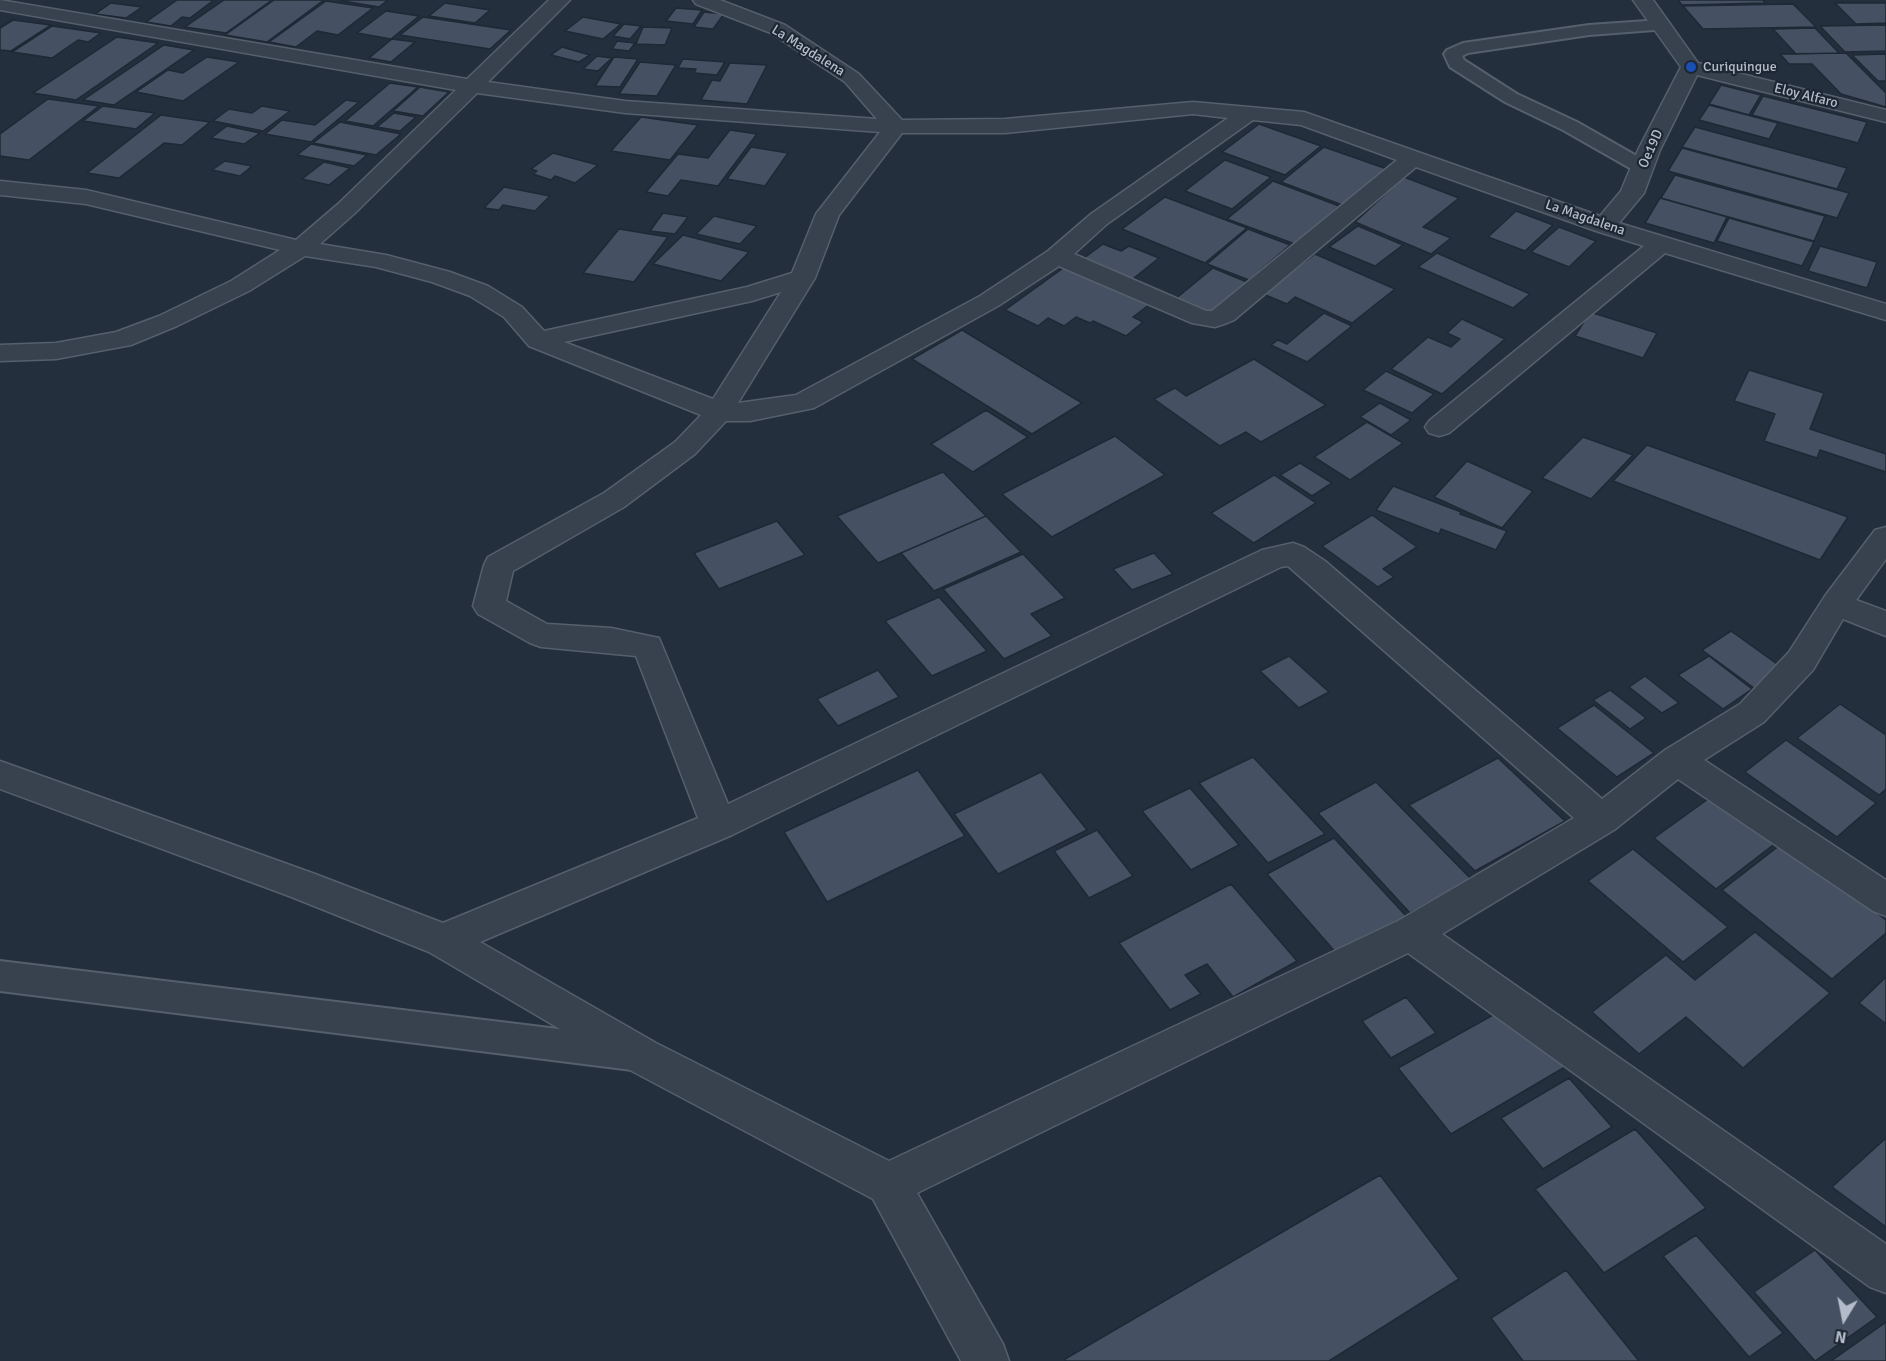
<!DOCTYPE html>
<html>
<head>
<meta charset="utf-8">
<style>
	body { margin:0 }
	#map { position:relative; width:1886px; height:1361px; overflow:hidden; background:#242f3e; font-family:Signika,sans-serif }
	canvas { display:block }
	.north { position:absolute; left:1814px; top:1289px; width:60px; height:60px; -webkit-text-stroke:4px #1d2633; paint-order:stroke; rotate:190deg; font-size:16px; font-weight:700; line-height:24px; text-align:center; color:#b4bcc9 }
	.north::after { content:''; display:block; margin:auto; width:21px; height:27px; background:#b4bcc9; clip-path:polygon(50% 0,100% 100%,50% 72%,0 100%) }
</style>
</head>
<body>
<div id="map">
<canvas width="1886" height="1361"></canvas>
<div class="north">N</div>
</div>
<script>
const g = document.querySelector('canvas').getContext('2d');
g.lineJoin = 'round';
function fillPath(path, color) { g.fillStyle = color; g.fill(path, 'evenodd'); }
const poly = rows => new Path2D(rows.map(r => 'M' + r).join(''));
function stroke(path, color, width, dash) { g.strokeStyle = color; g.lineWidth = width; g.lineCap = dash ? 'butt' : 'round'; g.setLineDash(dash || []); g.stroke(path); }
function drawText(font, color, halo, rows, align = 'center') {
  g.font = font + ' Signika,sans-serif'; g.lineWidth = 4.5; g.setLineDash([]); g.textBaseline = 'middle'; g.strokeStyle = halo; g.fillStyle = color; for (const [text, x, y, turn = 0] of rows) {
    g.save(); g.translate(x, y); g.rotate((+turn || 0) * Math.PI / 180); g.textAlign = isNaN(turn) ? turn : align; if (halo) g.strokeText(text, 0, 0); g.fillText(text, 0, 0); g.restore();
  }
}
const building = poly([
	[177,0,214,0,190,18,182,17,171,26,146,22,177,0],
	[224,0,272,0,226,33,185,27,224,0],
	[274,0,324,0,267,42,225,35,274,0],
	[344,0,388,0,379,7,343,1,344,0],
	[1678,0,1763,0,1765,3,1682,5,1678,0],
	[326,1,373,8,338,35,317,31,296,47,269,42,326,1],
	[111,3,142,7,126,18,95,14,111,3],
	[445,3,490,10,475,23,429,16,445,3],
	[1835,3,1886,3,1886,23,1856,24,1835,3],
	[1793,4,1816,27,1703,29,1683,6,1793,4],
	[676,8,702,10,693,24,666,21,676,8],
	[386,11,419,16,391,39,357,33,386,11],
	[704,12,724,14,713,29,694,27,704,12],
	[423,17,511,30,490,49,400,35,423,17],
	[583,17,621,24,603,39,565,31,583,17],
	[13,20,51,25,11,51,0,50,0,28,13,20],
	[624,24,641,26,630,39,613,36,624,24],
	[1886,25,1886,51,1845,52,1820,26,1886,25],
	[52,26,101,33,88,42,78,40,52,58,12,52,52,26],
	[643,27,672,28,665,45,636,44,643,27],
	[1815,28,1839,53,1796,54,1773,29,1815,28],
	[117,37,158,43,76,100,33,93,117,37],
	[392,39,415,42,391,62,369,58,392,39],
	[617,41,635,43,629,51,612,49,617,41],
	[164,45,194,50,114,105,83,100,164,45],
	[562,47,590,55,579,62,551,55,562,47],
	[1846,53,1886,93,1886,107,1841,94,1812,64,1789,64,1780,54,1846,53],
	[1886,54,1886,81,1878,81,1852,55,1886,54],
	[597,56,612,58,598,71,583,69,597,56],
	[207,57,239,62,183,101,136,92,168,70,183,73,207,57],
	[614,57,638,59,620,87,595,86,614,57],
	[683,59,725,62,717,75,694,73,696,69,678,68,683,59],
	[640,62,676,65,657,96,619,94,640,62],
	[730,63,767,65,747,104,701,100,712,80,720,81,730,63],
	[390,83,418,87,373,126,345,121,390,83],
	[1721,85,1761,95,1749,115,1709,104,1721,85],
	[420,87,449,92,423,116,393,111,420,87],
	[1763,96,1867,122,1858,143,1752,115,1763,96],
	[48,99,99,106,29,160,0,156,0,134,48,99],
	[346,100,359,102,311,142,265,134,282,120,315,125,346,100],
	[1709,105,1778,123,1769,139,1699,120,1709,105],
	[103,106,155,113,136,129,83,121,103,106],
	[262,106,290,111,263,131,213,121,229,109,252,113,262,106],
	[394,113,416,117,400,131,377,127,394,113],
	[161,115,210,122,182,145,164,143,119,178,87,173,161,115],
	[641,117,698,125,670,160,611,151,641,117],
	[340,122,401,134,376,155,313,143,340,122],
	[1259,124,1321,146,1285,175,1222,152,1259,124],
	[227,126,260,133,244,144,211,138,227,126],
	[1695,127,1847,168,1837,189,1682,147,1695,127],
	[730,130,757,134,718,186,681,180,668,196,646,192,678,154,708,158,730,130],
	[311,144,367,155,354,166,297,155,311,144],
	[751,147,788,153,765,186,727,179,751,147],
	[1324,147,1387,169,1345,206,1281,182,1324,147],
	[1682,148,1849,193,1837,218,1668,171,1682,148],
	[553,153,598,165,575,183,555,176,551,180,533,174,537,171,531,169,553,153],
	[1225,160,1271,177,1232,209,1185,191,1225,160],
	[225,161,252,166,240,176,212,170,225,161],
	[324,162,350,168,329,185,302,179,324,162],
	[1675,175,1825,216,1814,241,1661,198,1675,175],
	[1404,177,1459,198,1423,227,1451,238,1431,254,1355,222,1404,177],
	[1273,181,1339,206,1295,244,1227,219,1273,181],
	[504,187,550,196,535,211,503,205,499,210,484,208,504,187],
	[1165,197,1247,228,1205,263,1122,229,1165,197],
	[1660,198,1727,217,1714,243,1645,223,1660,198],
	[1516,211,1553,225,1525,251,1488,237,1516,211],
	[663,213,688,217,675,234,650,231,663,213],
	[714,216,757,226,740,244,696,234,714,216],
	[1729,218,1814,242,1802,266,1717,241,1729,218],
	[1358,226,1403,245,1375,266,1329,247,1358,226],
	[1559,227,1596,241,1569,267,1531,252,1559,227],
	[619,229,668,237,634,282,583,273,619,229],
	[1248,229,1290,245,1249,280,1207,264,1248,229],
	[683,235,749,252,721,281,653,264,683,235],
	[1103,244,1121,251,1129,246,1159,258,1129,282,1080,261,1103,244],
	[1820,246,1877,262,1867,288,1808,271,1820,246],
	[1437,253,1530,294,1513,308,1418,267,1437,253],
	[1315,254,1395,289,1352,323,1295,297,1287,304,1263,294,1315,254],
	[1066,266,1150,304,1133,317,1143,322,1126,336,1093,321,1090,323,1076,317,1064,326,1048,318,1038,326,1005,310,1066,266],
	[1213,268,1247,282,1209,315,1174,300,1213,268],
	[1590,312,1657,333,1643,358,1575,336,1590,312],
	[1324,313,1352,326,1307,362,1271,345,1278,340,1287,344,1324,313],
	[1462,319,1505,339,1442,394,1391,369,1428,337,1451,347,1460,339,1447,333,1462,319],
	[962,330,1082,403,1032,434,912,359,962,330],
	[1254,359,1326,405,1261,442,1246,432,1220,446,1154,399,1175,388,1186,396,1254,359],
	[1749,370,1824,393,1810,429,1886,454,1886,472,1820,450,1817,458,1764,441,1775,414,1734,401,1749,370],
	[1386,371,1434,394,1412,413,1363,390,1386,371],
	[1380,403,1411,420,1391,435,1360,417,1380,403],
	[986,410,1028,437,973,472,931,444,986,410],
	[1367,422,1403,443,1350,480,1314,457,1367,422],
	[1115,436,1165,475,1052,537,1002,494,1115,436],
	[1583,437,1633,455,1591,499,1542,478,1583,437],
	[1647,445,1848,517,1820,560,1613,481,1647,445],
	[1467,461,1533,491,1502,528,1434,497,1467,461],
	[1300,463,1332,483,1312,496,1280,475,1300,463],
	[943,472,986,516,878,563,837,516,943,472],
	[1274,475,1316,503,1254,543,1211,513,1274,475],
	[1393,486,1461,512,1460,514,1507,531,1496,550,1441,529,1439,534,1376,510,1393,486],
	[1372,515,1417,547,1383,569,1394,577,1378,587,1322,546,1372,515],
	[986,516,1021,552,934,591,901,553,986,516],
	[777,521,805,555,719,589,694,553,777,521],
	[1154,553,1173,574,1132,590,1113,569,1154,553],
	[1023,554,1065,598,1031,614,1052,636,1004,659,943,589,1023,554],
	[939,597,987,651,932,676,885,621,939,597],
	[1731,631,1784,669,1754,688,1702,650,1731,631],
	[1289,656,1329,692,1299,708,1260,671,1289,656],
	[1709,656,1752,689,1723,709,1678,675,1709,656],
	[878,670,899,697,838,726,817,699,878,670],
	[1645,676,1679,703,1662,713,1629,687,1645,676],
	[1610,690,1646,718,1630,729,1593,700,1610,690],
	[1840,704,1886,735,1886,789,1879,795,1797,738,1840,704],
	[1594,705,1654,753,1617,777,1557,728,1594,705],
	[1786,740,1876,803,1837,837,1745,772,1786,740],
	[1253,757,1325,834,1268,863,1199,783,1253,757],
	[1498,758,1565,821,1475,871,1409,805,1498,758],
	[918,770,965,836,827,902,784,832,918,770],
	[1041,772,1087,830,998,874,954,814,1041,772],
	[1376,782,1471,879,1410,913,1318,813,1376,782],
	[1190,788,1239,845,1191,870,1142,811,1190,788],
	[1715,794,1777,842,1716,889,1654,838,1715,794],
	[1097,830,1133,876,1089,898,1054,851,1097,830],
	[1334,838,1407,917,1338,955,1267,874,1334,838],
	[1784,842,1886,920,1886,933,1832,979,1722,890,1784,842],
	[1633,849,1728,927,1683,962,1588,881,1633,849],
	[1231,884,1297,961,1233,997,1207,964,1185,975,1201,994,1170,1010,1119,943,1231,884],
	[1755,932,1830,993,1743,1068,1686,1017,1639,1054,1592,1012,1666,955,1695,980,1755,932],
	[1886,977,1886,1024,1859,1003,1886,977],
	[1406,997,1436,1033,1391,1058,1362,1021,1406,997],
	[1511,1005,1565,1067,1451,1134,1398,1068,1511,1005],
	[1569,1078,1612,1127,1543,1169,1501,1118,1569,1078],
	[1635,1129,1706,1208,1604,1273,1535,1189,1635,1129],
	[1886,1138,1886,1227,1832,1187,1886,1138],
	[1380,1175,1459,1279,1329,1361,1066,1361,1065,1359,1380,1175],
	[1696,1235,1783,1333,1749,1357,1663,1256,1696,1235],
	[1815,1250,1877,1317,1815,1361,1754,1292,1815,1250],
	[1566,1270,1639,1361,1523,1361,1491,1318,1566,1270],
	[1886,1322,1886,1361,1831,1361,1886,1322]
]);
fillPath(building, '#455162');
stroke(building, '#1f2835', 1.5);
const lane = poly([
	[1661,20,1667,21,1670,25,1667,29,1589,35,1468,53,1462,56,1464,60,1517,94,1577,122,1649,163,1652,167,1649,171,1642,173,1635,171,1563,130,1505,102,1450,67,1444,54,1447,50,1463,43,1589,25,1661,20],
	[0,961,632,1038,644,1043,650,1054,644,1065,632,1070,0,991,0,961]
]);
const street = poly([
	[0,0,467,79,549,0,570,0,488,82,625,101,877,119,845,82,771,33,696,4,693,0,720,0,785,25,859,74,902,120,1005,119,1193,102,1304,112,1600,216,1621,191,1638,150,1681,67,1633,0,1653,0,1698,63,1886,110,1886,122,1697,75,1660,150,1644,193,1619,223,1886,304,1886,320,1665,253,1449,433,1439,436,1429,433,1425,427,1429,421,1644,246,1596,231,1416,167,1234,320,1224,324,1215,327,1192,323,1059,266,998,306,814,408,750,421,726,421,695,454,624,507,513,571,506,601,547,624,611,628,659,638,728,804,1262,550,1293,543,1304,547,1325,561,1602,799,1665,750,1740,704,1789,652,1825,596,1875,530,1886,527,1886,559,1856,600,1886,611,1886,636,1843,619,1813,670,1764,722,1704,760,1886,880,1886,916,1873,911,1678,779,1614,830,1442,934,1886,1244,1886,1293,1870,1287,1408,953,917,1193,1003,1344,1009,1361,961,1361,873,1199,628,1069,429,952,289,896,0,789,0,761,315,874,443,923,698,818,636,656,541,647,530,643,478,614,473,606,484,565,488,557,604,493,675,442,701,415,529,346,504,317,470,296,432,282,376,267,305,256,249,291,177,326,131,345,56,359,0,361,0,345,56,343,116,332,159,316,231,281,280,250,86,204,0,195,0,181,86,190,296,240,338,204,456,90,0,10,0,0],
	[477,93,625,113,880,132,816,214,792,273,747,287,544,331,522,307,488,286,450,272,386,255,320,244,354,214,477,93],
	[1193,114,1228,118,1091,214,1048,251,980,296,796,395,738,403,815,278,839,215,902,133,1005,133,1193,114],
	[1253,120,1301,125,1397,160,1212,311,1206,311,1074,254,1107,224,1253,120],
	[781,292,713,399,564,342,752,301,781,292],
	[1288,566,1574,818,1398,921,889,1161,656,1043,480,942,732,835,1281,567,1288,566]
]);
stroke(lane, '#565f6c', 4);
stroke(street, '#565f6c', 3);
fillPath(lane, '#38414e');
fillPath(street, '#38414e');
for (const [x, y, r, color] of [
	[1691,67,6,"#1a4fb4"]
]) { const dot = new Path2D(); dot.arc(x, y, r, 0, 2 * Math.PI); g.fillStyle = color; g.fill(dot); stroke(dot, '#1d2633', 2); }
drawText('14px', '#b4bcc9', '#1d2633', [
	["La Magdalena",808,51,32],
	["Eloy Alfaro",1806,96,14],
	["Oe19D",1651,149,-66],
	["La Magdalena",1585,218,19]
]);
drawText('14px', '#b4bcc9', '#1d2633', [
	["Curiquingue",1703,67]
], 'left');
</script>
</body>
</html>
